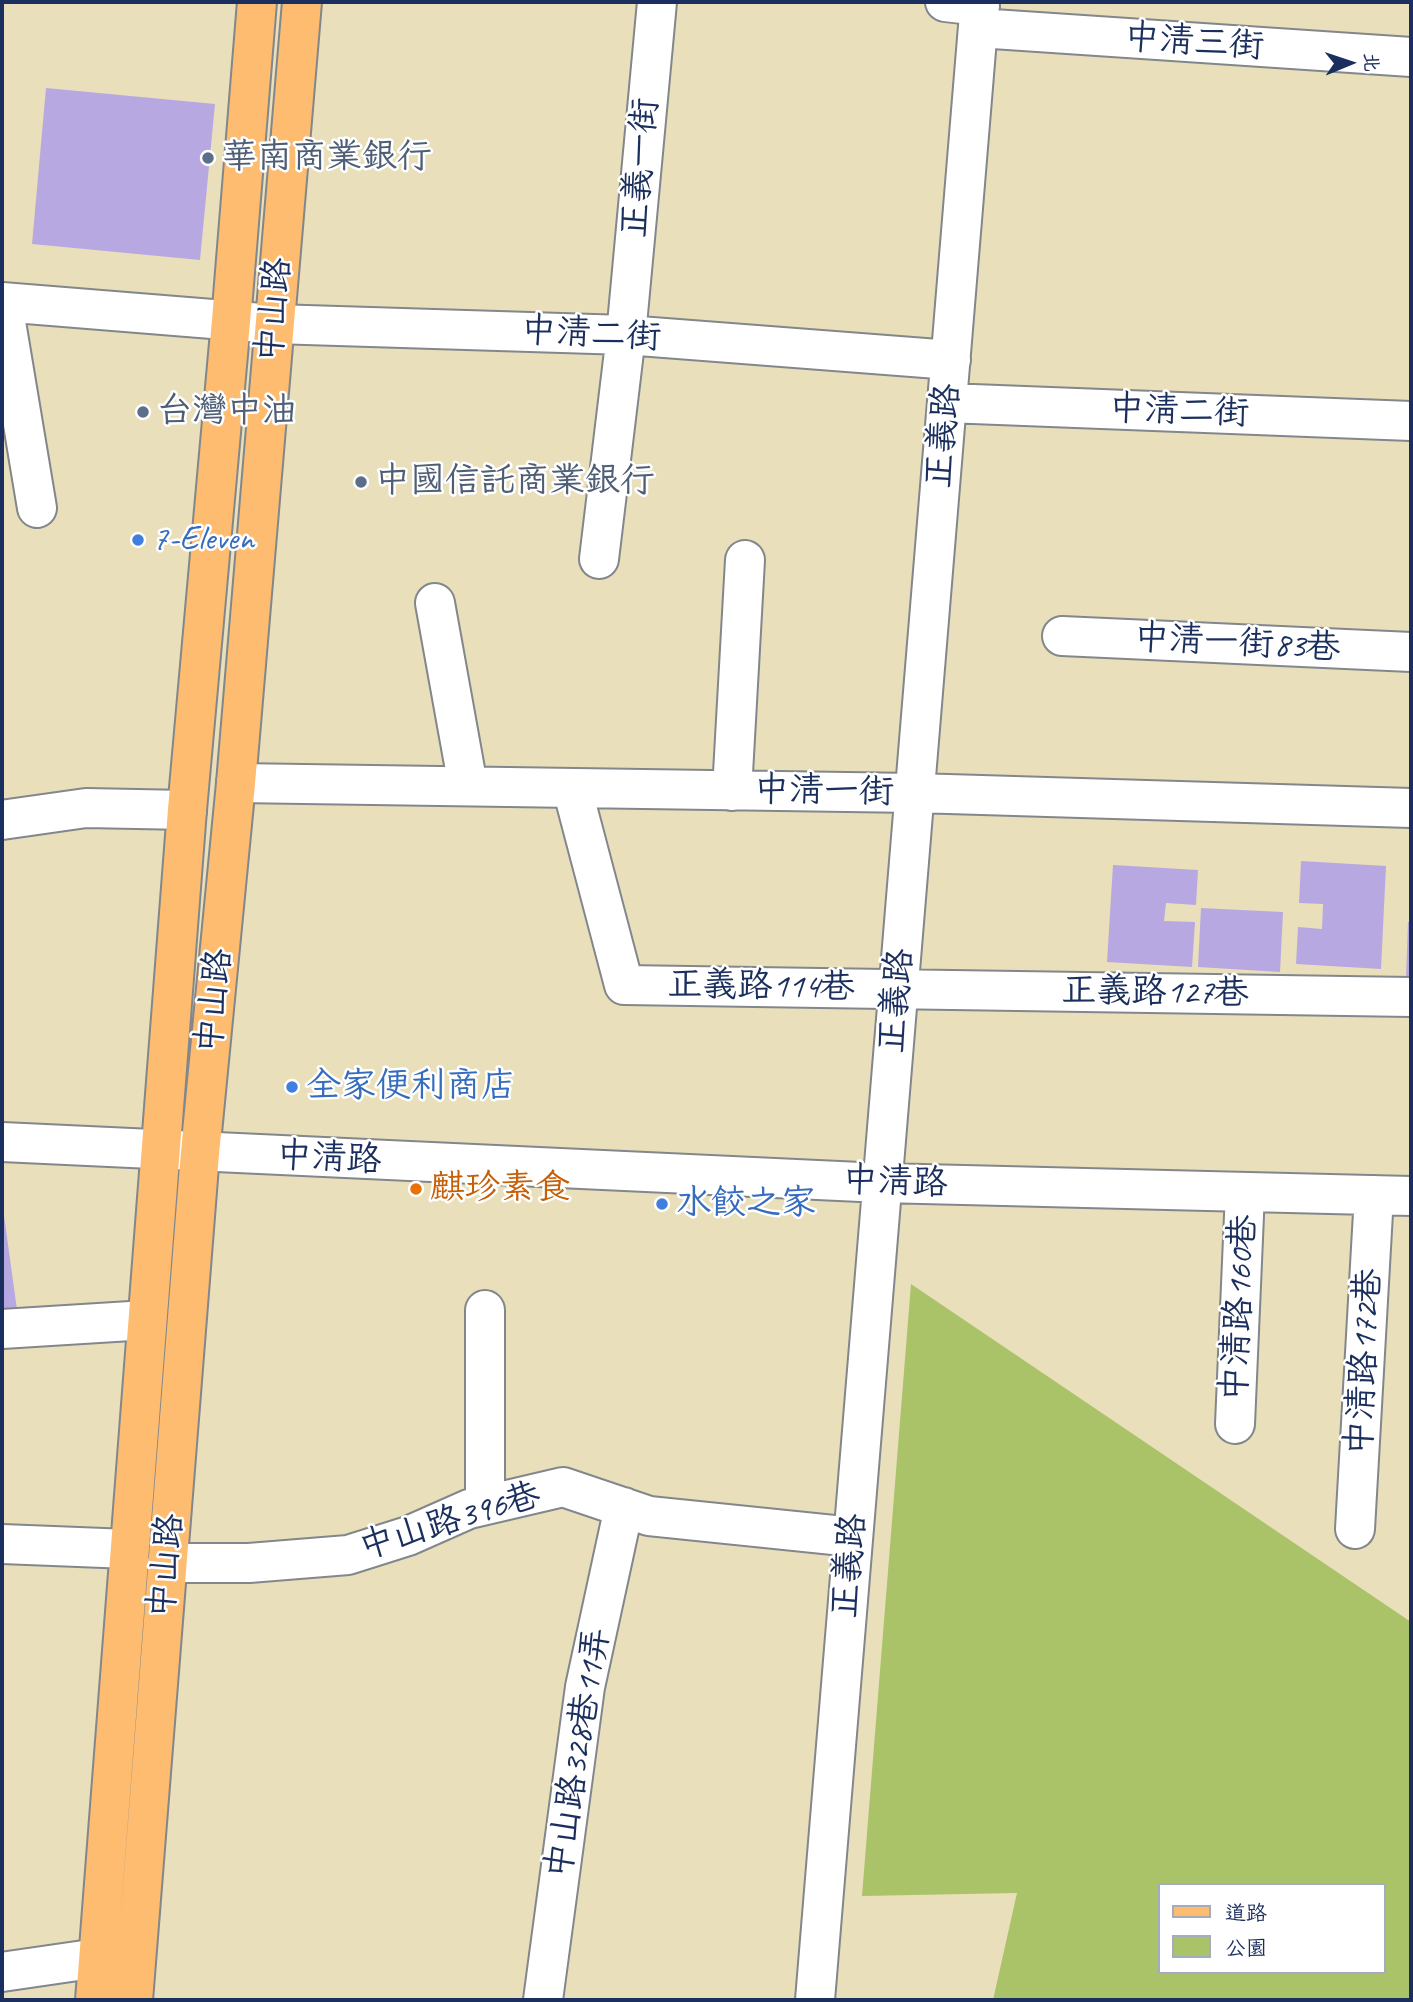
<!DOCTYPE html>
<html>
<head>
<meta charset="utf-8">
<style>
	body { margin:0 }
	#map { position:relative; width:1413px; height:2002px; overflow:hidden; background:#e9dfbb; font-family:Caveat,"LXGW WenKai TC",sans-serif }
	canvas { display:block }
	.frame { position:absolute; inset:0; border:4px solid #1b2f5e; pointer-events:none }
	.legend { position:absolute; left:1158px; top:1883px; width:228px; height:91px; box-sizing:border-box; background:#fff; border:2px solid #a4acbf; margin:0; padding:9px 12px; list-style:none; font-size:21px; color:#1b2f5e }
	.legend li { display:flex; align-items:center; gap:14px; height:35px }
	.legend b { width:35px; border:2px solid #a4acbf }
	.north { position:absolute; left:1315px; top:28px; width:70px; height:70px; -webkit-text-stroke:5px #fff; paint-order:stroke; rotate:88deg; font-size:19px; font-weight:700; line-height:28px; text-align:center; color:#1b2f5e }
	.north::after { content:''; display:block; margin:auto; width:24px; height:32px; background:#1b2f5e; clip-path:polygon(50% 0,100% 100%,50% 72%,0 100%) }
</style>
</head>
<body>
<div id="map">
<canvas width="1413" height="2002"></canvas>
<div class="frame"></div>
<ul class="legend">
<li><b style="height:9px;background:#fdbc70"></b>道路</li>
<li><b style="height:19px;background:#aac268"></b>公園</li>
</ul>
<div class="north">北</div>
</div>
<script>
const g = document.querySelector('canvas').getContext('2d');
g.lineJoin = 'round';
function fillPath(path, color) { g.fillStyle = color; g.fill(path, 'evenodd'); }
const poly = rows => new Path2D(rows.map(r => 'M' + r).join(''));
function stroke(path, color, width, dash) { g.strokeStyle = color; g.lineWidth = width; g.lineCap = dash ? 'butt' : 'round'; g.setLineDash(dash || []); g.stroke(path); }
function drawText(font, color, halo, rows, align = 'center') {
  g.font = font + ' Caveat,"LXGW WenKai TC",sans-serif'; g.lineWidth = 5; g.setLineDash([]); g.textBaseline = 'middle'; g.strokeStyle = halo; g.fillStyle = color; for (const [text, x, y, turn = 0] of rows) {
    g.save(); g.translate(x, y); g.rotate((+turn || 0) * Math.PI / 180); g.textAlign = isNaN(turn) ? turn : align; if (halo) g.strokeText(text, 0, 0); g.fillText(text, 0, 0); g.restore();
  }
}
fillPath(poly([
	[911,1284,1411,1622,1411,2000,993,2000,1017,1893,862,1896],
	[1159,1885,1383,1885,1383,1972,1159,1972]
]), '#aac268');
fillPath(poly([
	[46,88,215,104,200,260,32,244],
	[1301,861,1386,866,1381,969,1296,964,1298,927,1322,929,1323,904,1299,903],
	[1113,865,1198,870,1196,905,1166,903,1164,921,1195,922,1192,967,1107,962],
	[1201,908,1283,912,1280,972,1198,967],
	[1408,922,1411,922,1411,980,1406,979],
	[2,1201,18,1317,2,1319]
]), '#b8a8e2');
const minor = poly([
	[945,2,980,6],
	[978,28,1411,57],
	[2,302,274,324,626,335,951,360],
	[2,325,7,328,37,508],
	[947,403,1411,421],
	[599,559,626,335,657,2],
	[435,603,468,786],
	[1062,636,1411,652],
	[236,783,915,793,1411,808],
	[572,788,624,985,1411,997],
	[732,791,745,560],
	[2,820,86,808,187,810],
	[2,1142,882,1183,1411,1196],
	[2,1329,147,1320],
	[1235,1424,1245,1192],
	[485,1505,485,1310],
	[1355,1529,1374,1195],
	[2,1544,129,1549],
	[167,1563,249,1563,348,1555,408,1536,469,1509,563,1487,649,1516,853,1537],
	[2,1972,98,1958],
	[543,2000,585,1687,624,1507],
	[815,2000,980,2]
]);
const major = poly([
	[95,2000,187,810,231,321,257,2],
	[133,2000,200,1153,236,783,302,2]
]);
stroke(minor, '#82878c', 42);
stroke(major, '#82878c', 42);
stroke(minor, '#fff', 38);
stroke(major, '#fdbc70', 38);
for (const [x, y, r, color] of [
	[208,158,7,"#5c6f8a"],
	[143,412,7,"#5c6f8a"],
	[361,482,7,"#5c6f8a"],
	[138,540,7,"#3f7fe0"],
	[292,1087,7,"#3f7fe0"],
	[416,1189,7,"#e8710a"],
	[662,1204,7,"#3f7fe0"]
]) { const dot = new Path2D(); dot.arc(x, y, r, 0, 2 * Math.PI); g.fillStyle = color; g.fill(dot); stroke(dot, '#fff', 2.5); }
drawText('35px', '#1b2f5e', '#fff', [
	["中清三街",1194,43,4],
	["正義一街",641,168,-85],
	["中山路",275,310,-85],
	["中清二街",591,335,3],
	["中清二街",1179,412,2],
	["正義路",944,436,-85],
	["中清一街83巷",1237,644,3],
	["中清一街",824,792,1],
	["正義路114巷",761,987,1],
	["正義路127巷",1155,993,1],
	["中山路",215,1001,-84],
	["正義路",897,1001,-85],
	["中清路",329,1159,3],
	["中清路",895,1183,2],
	["中清路160巷",1240,1308,-87],
	["中清路172巷",1365,1362,-87],
	["中山路396巷",450,1522,-17],
	["中山路",167,1566,-85],
	["正義路",850,1566,-85],
	["中山路328巷11弄",579,1753,-81]
]);
drawText('35px', '#4e5e75', '#fff', [
	["華南商業銀行",222,158],
	["台灣中油",157,412],
	["中國信託商業銀行",375,482]
], 'left');
drawText('35px', '#366cbe', '#fff', [
	["7-Eleven",152,540],
	["全家便利商店",306,1087],
	["水餃之家",676,1204]
], 'left');
drawText('35px', '#c56008', '#fff', [
	["麒珍素食",430,1189]
], 'left');
</script>
</body>
</html>
